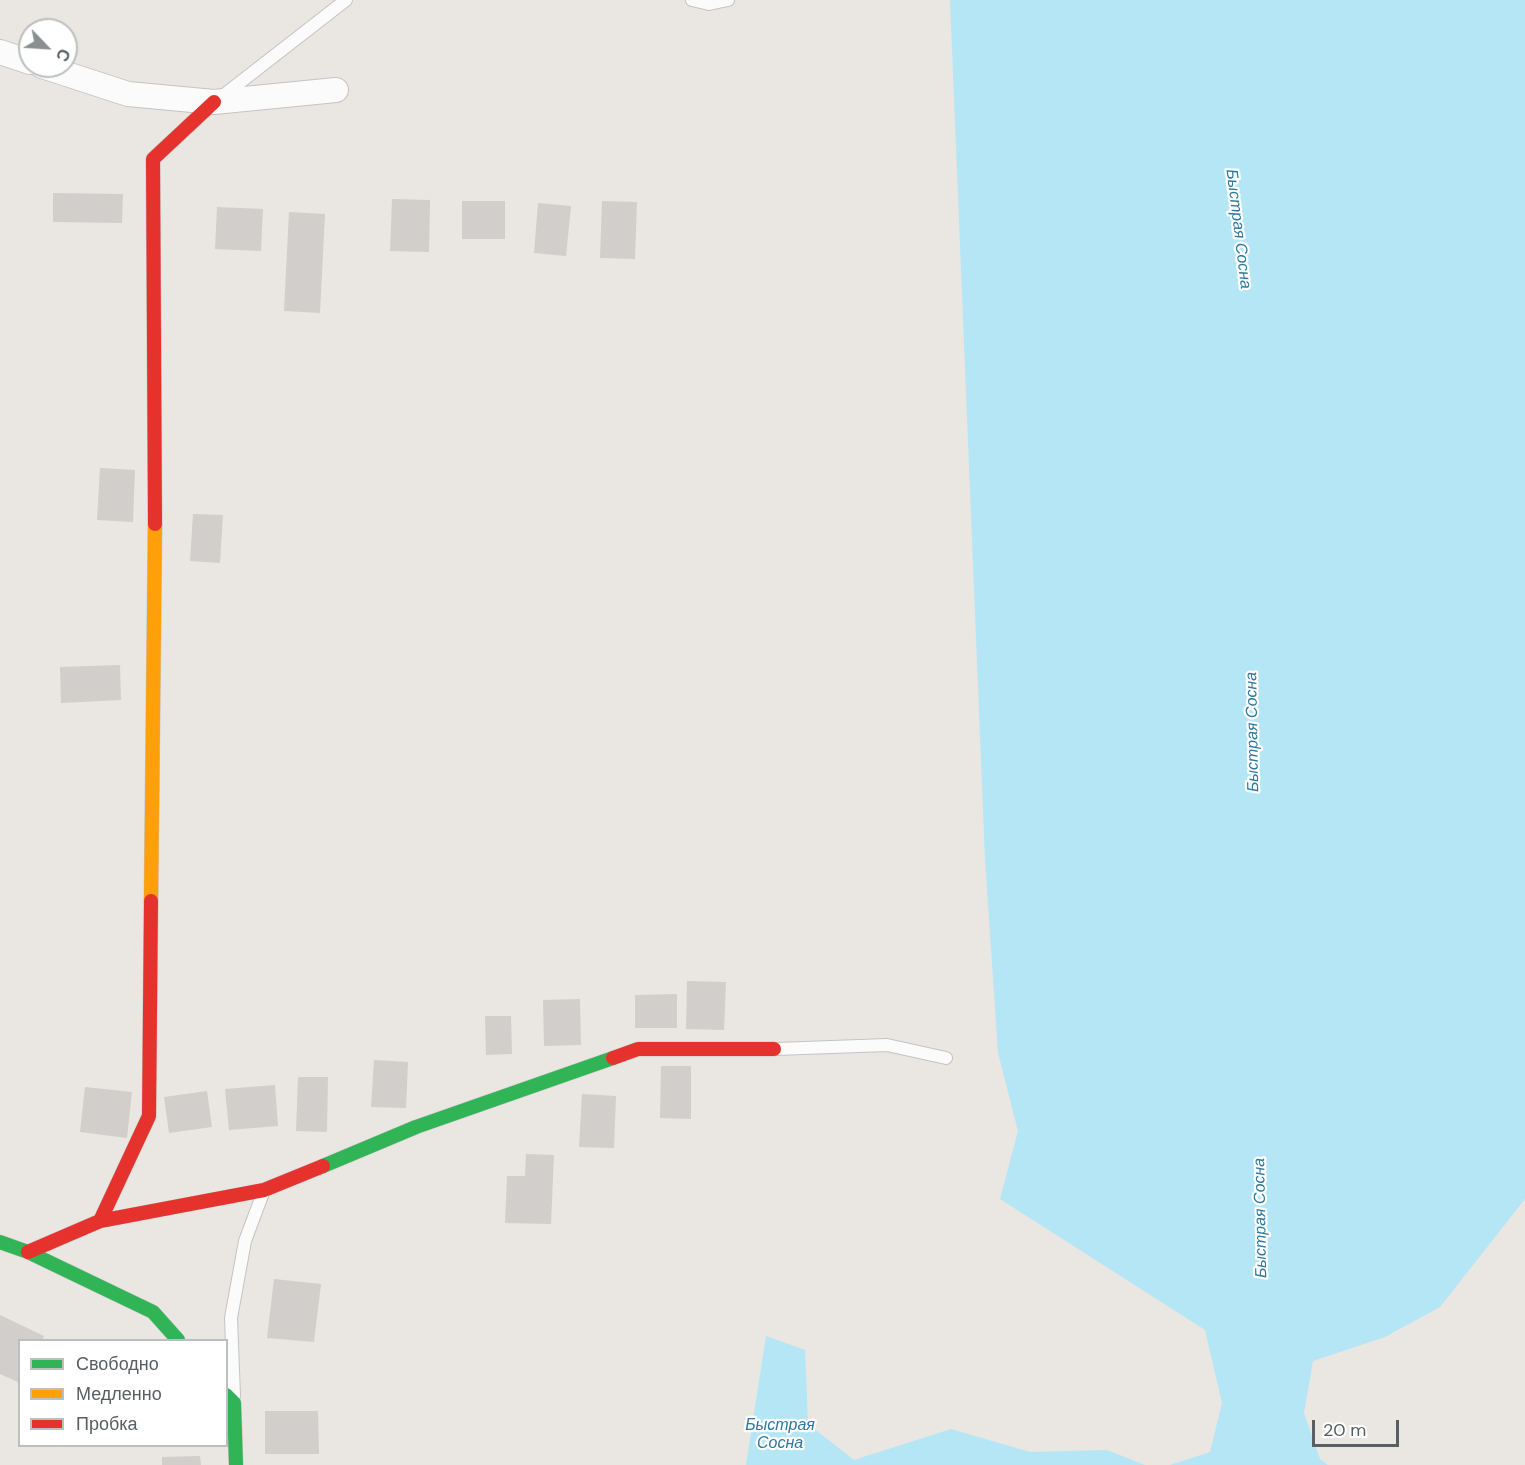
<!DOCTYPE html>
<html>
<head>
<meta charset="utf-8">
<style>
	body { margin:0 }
	#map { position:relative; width:1525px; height:1465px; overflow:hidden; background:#eae6e2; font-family:"DM Sans",sans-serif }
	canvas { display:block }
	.legend { position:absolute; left:18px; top:1339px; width:210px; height:108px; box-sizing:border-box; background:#fff; border:2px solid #bcbfc0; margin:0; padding:8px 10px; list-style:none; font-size:18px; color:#585e62 }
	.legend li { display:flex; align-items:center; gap:12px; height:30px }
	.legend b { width:30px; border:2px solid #bcbfc0 }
	.north { position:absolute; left:18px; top:18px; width:60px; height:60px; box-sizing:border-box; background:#fff; border:2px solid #bcbfc0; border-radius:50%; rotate:115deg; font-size:16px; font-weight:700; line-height:24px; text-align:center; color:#585e62 }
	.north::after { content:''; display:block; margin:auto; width:21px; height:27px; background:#8b8e8f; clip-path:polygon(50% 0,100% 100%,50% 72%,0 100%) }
	.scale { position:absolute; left:1312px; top:1420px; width:87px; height:27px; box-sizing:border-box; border:3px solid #585e62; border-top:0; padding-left:8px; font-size:18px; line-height:21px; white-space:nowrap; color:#585e62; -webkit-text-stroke:4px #fff; paint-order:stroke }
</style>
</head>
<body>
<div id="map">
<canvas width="1525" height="1465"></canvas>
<ul class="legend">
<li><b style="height:8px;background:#30b455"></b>Свободно</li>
<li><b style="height:8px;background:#ff9f0a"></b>Медленно</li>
<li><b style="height:8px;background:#e5322d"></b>Пробка</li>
</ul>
<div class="north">С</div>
<div class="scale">20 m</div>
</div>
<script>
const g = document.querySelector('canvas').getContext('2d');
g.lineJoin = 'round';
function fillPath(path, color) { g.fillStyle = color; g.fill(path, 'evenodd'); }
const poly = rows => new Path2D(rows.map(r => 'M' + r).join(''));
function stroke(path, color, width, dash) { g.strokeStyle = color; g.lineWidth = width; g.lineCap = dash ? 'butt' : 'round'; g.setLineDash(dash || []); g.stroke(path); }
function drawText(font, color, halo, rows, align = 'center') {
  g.font = font + ' "DM Sans",sans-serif'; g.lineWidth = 4.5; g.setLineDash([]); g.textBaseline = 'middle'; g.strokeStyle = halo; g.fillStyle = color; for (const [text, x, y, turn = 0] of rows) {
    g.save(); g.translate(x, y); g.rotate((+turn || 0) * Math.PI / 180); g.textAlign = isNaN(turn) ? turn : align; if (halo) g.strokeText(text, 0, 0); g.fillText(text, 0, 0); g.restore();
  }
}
fillPath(poly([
	[950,0,1525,0,1525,1199,1440,1307,1385,1337,1313,1361,1304,1413,1320,1459,1328,1465,1170,1465,1210,1452,1222,1403,1205,1330,1000,1199,1018,1131,998,1053,985,859],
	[766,1336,805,1350,808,1424,854,1460,951,1429,1030,1452,1107,1450,1145,1465,746,1465]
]), '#b4e6f6');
fillPath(poly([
	[53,193,123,194,122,223,53,222],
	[392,199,430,200,429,252,390,251],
	[462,201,505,201,505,239,462,239],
	[602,201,637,202,635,259,600,258],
	[538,203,571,206,566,256,534,253],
	[217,207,263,209,261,251,215,249],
	[289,212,325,214,320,313,284,311],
	[100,468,135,470,133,522,97,520],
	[193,514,223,515,220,563,190,561],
	[120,665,121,700,61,703,60,667],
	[687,981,726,982,724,1030,686,1029],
	[677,994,677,1028,635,1028,635,995],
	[580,999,581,1045,544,1046,543,1000],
	[485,1016,511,1016,512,1054,486,1055],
	[374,1060,408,1062,406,1108,371,1107],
	[661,1066,691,1066,691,1119,660,1118],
	[298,1077,328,1077,327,1132,296,1131],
	[275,1085,278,1126,229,1130,225,1089],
	[85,1087,132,1092,127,1138,80,1132],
	[207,1091,212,1127,169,1133,164,1097],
	[582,1094,616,1096,614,1148,579,1147],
	[526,1154,554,1155,551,1224,505,1223,507,1176,525,1176],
	[274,1279,321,1284,314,1342,267,1338],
	[0,1315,44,1336,42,1340,20,1340,20,1383,0,1374],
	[265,1411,318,1411,319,1454,265,1454],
	[200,1456,201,1465,162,1465,162,1457]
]), '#d1cecc');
const lane = poly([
	[692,0,709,4,728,0],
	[220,98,346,0],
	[776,1049,887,1045,946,1058],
	[234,1396,231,1318,245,1241,263,1193]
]);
const street = poly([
	[0,52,30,62],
	[42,66,128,94,214,102,336,90]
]);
const fast = poly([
	[323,1166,416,1127,613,1058],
	[0,1242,28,1252,153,1312,178,1340],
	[226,1395,234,1403,236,1465]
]);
const slow = poly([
	[151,901,155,524]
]);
const jam = poly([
	[155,524,153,159,214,102],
	[613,1058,638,1049,774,1049],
	[100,1221,149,1116,151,901],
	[28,1252,100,1221,264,1190,323,1166]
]);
stroke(lane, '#c5c4c4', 14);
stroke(street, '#c5c4c4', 26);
stroke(fast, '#c6c5c5', 15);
stroke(slow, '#c6c5c5', 15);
stroke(jam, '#c6c5c5', 15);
stroke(lane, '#fcfbfb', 12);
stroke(street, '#fcfbfb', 24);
stroke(fast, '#30b455', 14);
stroke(slow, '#ff9f0a', 14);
stroke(jam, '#e5322d', 14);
drawText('italic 16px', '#2c789e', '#fff', [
	["Быстрая Сосна",1238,229,83],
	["Быстрая Сосна",1253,732,-91],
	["Быстрая Сосна",1261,1218,-91],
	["Быстрая",780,1426],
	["Сосна",780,1444]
]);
</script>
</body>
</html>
